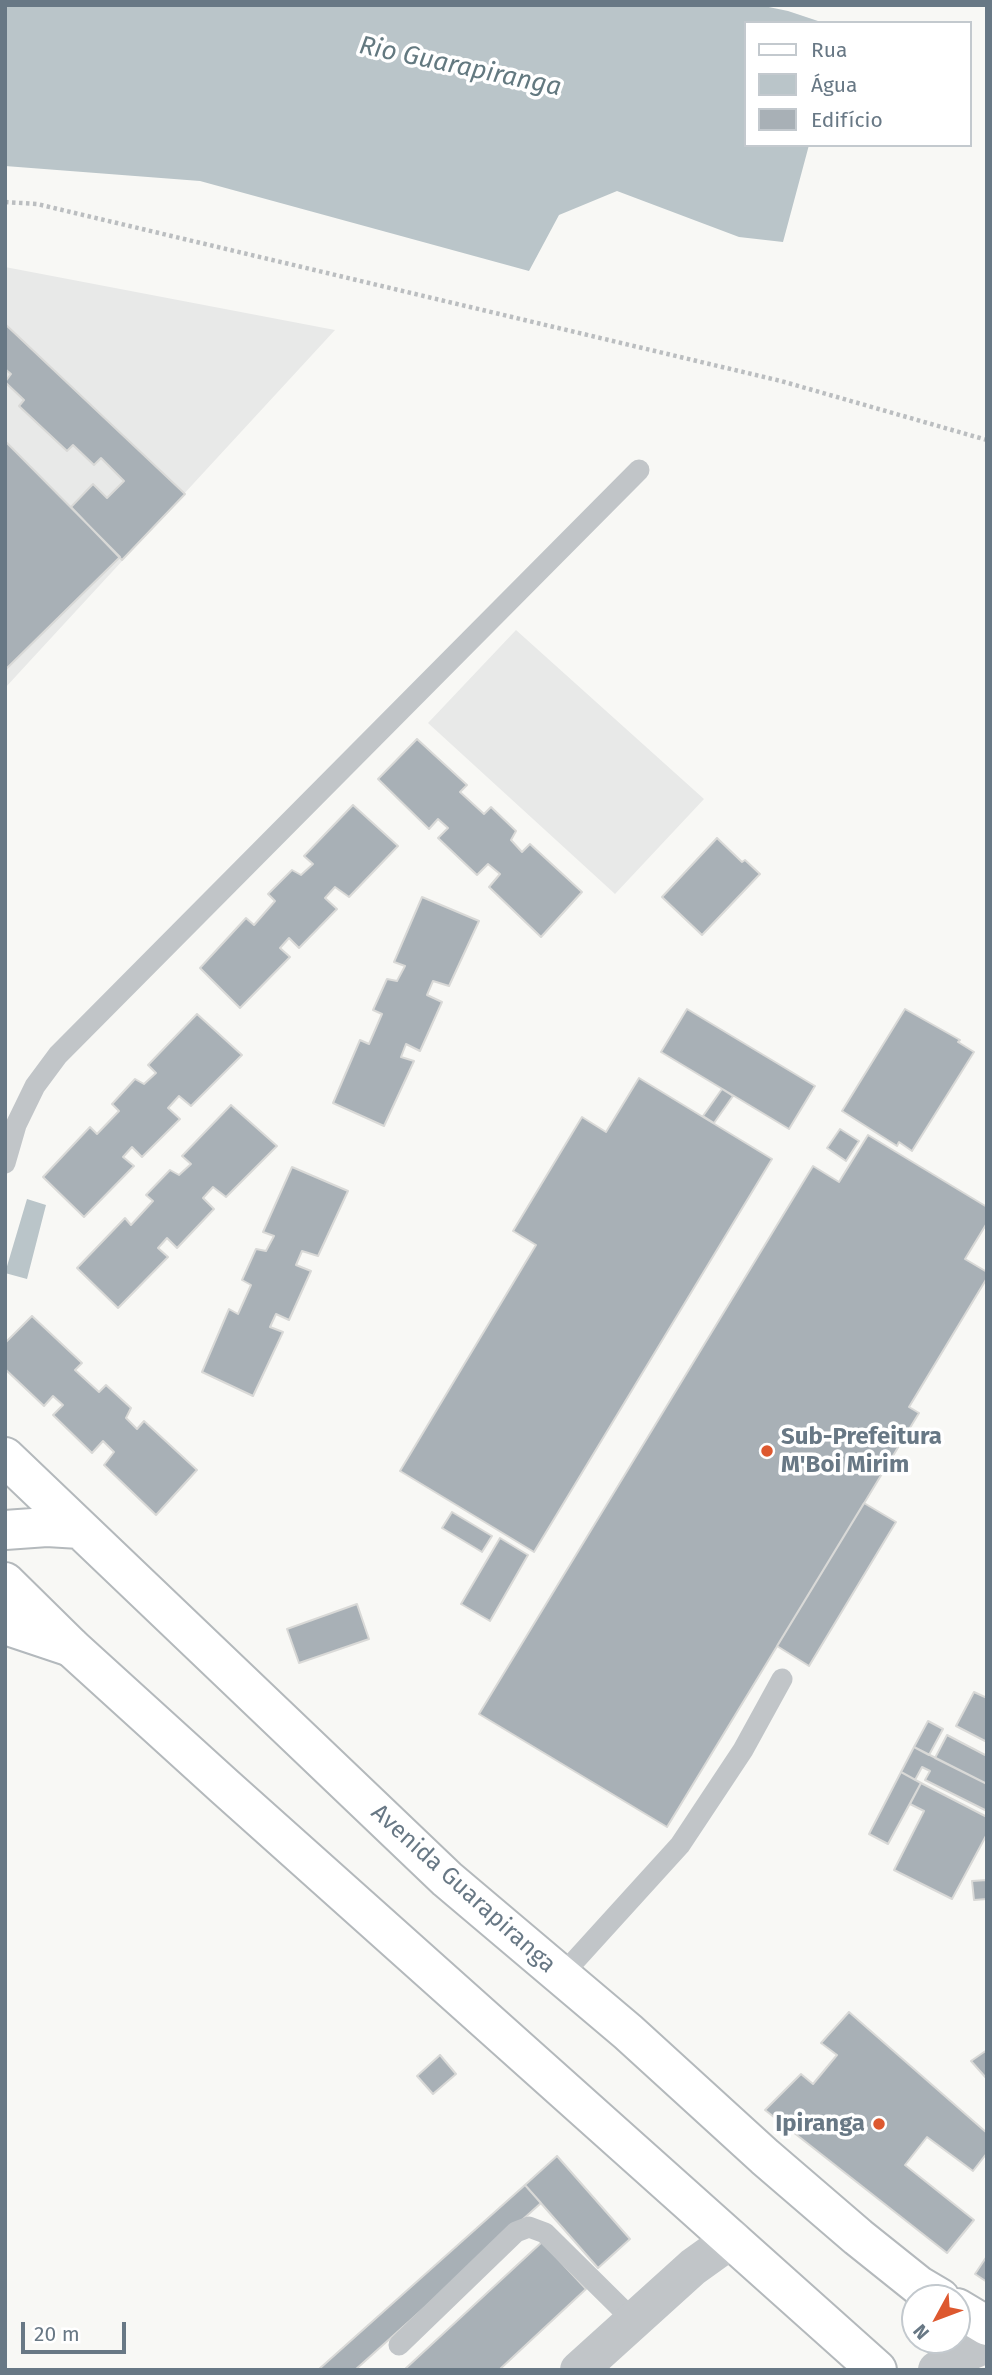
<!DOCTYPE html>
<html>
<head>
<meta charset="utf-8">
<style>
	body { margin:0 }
	#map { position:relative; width:992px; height:2375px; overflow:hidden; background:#f8f8f5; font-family:"Fira Sans",sans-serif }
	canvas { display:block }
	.frame { position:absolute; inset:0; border:7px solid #687885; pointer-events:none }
	.legend { position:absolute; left:744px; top:21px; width:228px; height:126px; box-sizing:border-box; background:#fff; border:2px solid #c3c9ce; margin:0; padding:9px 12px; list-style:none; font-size:21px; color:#687885 }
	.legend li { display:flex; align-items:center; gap:14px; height:35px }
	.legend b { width:35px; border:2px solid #c3c9ce }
	.north { position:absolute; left:901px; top:2284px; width:70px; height:70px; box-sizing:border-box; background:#fff; border:2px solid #c3c9ce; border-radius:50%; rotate:229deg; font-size:19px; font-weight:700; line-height:28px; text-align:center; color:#687885 }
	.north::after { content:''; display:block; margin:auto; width:24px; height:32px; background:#dd582f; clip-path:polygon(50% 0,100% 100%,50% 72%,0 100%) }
	.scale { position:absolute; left:21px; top:2322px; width:105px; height:32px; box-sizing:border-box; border:4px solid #687885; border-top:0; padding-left:9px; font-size:21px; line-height:24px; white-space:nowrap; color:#687885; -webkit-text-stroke:5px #fff; paint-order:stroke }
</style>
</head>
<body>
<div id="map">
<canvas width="992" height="2375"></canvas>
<div class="frame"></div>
<ul class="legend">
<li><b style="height:9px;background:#fff"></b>Rua</li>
<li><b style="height:19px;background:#bac5c9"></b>Água</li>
<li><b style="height:19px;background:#a8b0b6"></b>Edifício</li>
</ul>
<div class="north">N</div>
<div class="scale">20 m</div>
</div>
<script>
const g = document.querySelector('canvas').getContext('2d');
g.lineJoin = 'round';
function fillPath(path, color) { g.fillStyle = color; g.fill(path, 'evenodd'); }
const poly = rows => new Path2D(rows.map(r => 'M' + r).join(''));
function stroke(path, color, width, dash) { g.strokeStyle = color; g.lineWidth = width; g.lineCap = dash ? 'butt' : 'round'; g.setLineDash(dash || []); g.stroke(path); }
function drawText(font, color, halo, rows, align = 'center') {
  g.font = font + ' "Fira Sans",sans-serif'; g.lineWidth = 7; g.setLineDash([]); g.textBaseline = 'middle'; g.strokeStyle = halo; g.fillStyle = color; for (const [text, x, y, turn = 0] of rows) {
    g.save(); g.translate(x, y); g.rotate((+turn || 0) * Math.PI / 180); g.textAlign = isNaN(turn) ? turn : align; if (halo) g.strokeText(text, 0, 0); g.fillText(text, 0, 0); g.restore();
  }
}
fillPath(poly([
	[5,267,335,330,5,688],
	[516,630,704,799,615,894,428,723]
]), '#e8e9e8');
fillPath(poly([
	[5,5,759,5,788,11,824,23,745,23,745,145,809,145,783,242,739,237,617,191,559,215,529,271,200,181,5,166],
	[27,1199,46,1205,27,1279,5,1273]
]), '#bac5c9');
const building = poly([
	[5,324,185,494,122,560,71,507,93,484,107,498,124,481,101,458,94,465,73,445,67,451,19,406,24,400,5,382,11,374,5,369,5,324],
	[5,441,120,557,5,670,5,441],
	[417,739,467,785,460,792,484,814,491,807,516,831,511,840,522,852,530,844,582,892,541,937,489,887,500,874,488,864,477,875,438,838,448,828,438,819,429,829,378,779,417,739],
	[353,805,398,846,349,897,335,887,325,898,337,909,299,948,289,938,280,948,290,957,240,1008,200,968,246,918,254,925,275,901,268,894,292,870,301,875,313,864,304,856,353,805],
	[717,838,742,862,745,860,760,874,702,935,662,897,717,838],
	[422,897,479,921,449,986,433,981,427,995,442,1002,420,1051,406,1044,401,1057,414,1061,384,1126,333,1103,360,1040,369,1044,382,1014,373,1010,387,979,397,981,405,966,394,962,422,897],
	[687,1009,815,1086,789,1129,661,1052,687,1009],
	[905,1009,960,1040,958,1042,974,1052,912,1151,899,1142,897,1146,842,1111,905,1009],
	[197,1014,242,1055,191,1106,179,1096,168,1108,180,1119,142,1157,132,1147,123,1157,134,1166,84,1217,43,1177,90,1127,97,1134,119,1111,112,1104,135,1079,144,1084,156,1073,148,1065,197,1014],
	[639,1078,772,1159,534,1552,400,1471,536,1245,513,1231,582,1117,606,1132,639,1078],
	[722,1089,733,1096,714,1123,703,1116,722,1089],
	[231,1105,277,1146,226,1197,213,1187,203,1198,214,1209,177,1248,167,1238,158,1248,168,1257,118,1308,77,1268,125,1218,131,1225,153,1201,146,1195,170,1170,179,1175,191,1164,182,1156,231,1105],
	[840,1129,859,1141,846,1161,827,1148,840,1129],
	[868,1135,987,1207,987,1223,965,1259,987,1272,987,1278,909,1407,919,1413,667,1827,479,1714,813,1166,839,1182,868,1135],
	[292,1167,348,1191,318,1256,302,1251,296,1265,311,1271,289,1320,276,1314,270,1327,283,1332,253,1396,202,1372,229,1309,238,1314,251,1285,242,1280,256,1249,266,1251,274,1236,263,1232,292,1167],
	[32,1316,82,1363,75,1370,99,1392,106,1385,131,1408,126,1418,137,1429,144,1421,197,1470,156,1515,104,1465,114,1452,103,1441,92,1453,53,1415,63,1405,53,1396,44,1406,5,1369,5,1343,32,1316],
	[864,1503,896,1522,809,1666,777,1646,864,1503],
	[452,1512,492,1536,482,1552,442,1528,452,1512],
	[500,1538,528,1555,490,1621,461,1604,500,1538],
	[357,1604,369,1639,299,1663,287,1629,357,1604],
	[974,1692,987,1698,987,1742,956,1726,974,1692],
	[928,1721,943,1729,929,1755,914,1747,928,1721],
	[947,1735,987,1756,987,1784,935,1758,947,1735],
	[914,1747,987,1784,987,1811,925,1780,930,1771,922,1767,915,1780,901,1772,914,1747],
	[901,1772,921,1783,888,1844,869,1834,901,1772],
	[921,1783,987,1817,987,1834,952,1899,894,1870,924,1811,910,1804,921,1783],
	[987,1880,987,1899,974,1900,972,1881,987,1880],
	[849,2012,987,2133,987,2153,973,2171,927,2137,905,2165,974,2220,947,2253,765,2110,801,2074,813,2084,837,2055,821,2043,849,2012],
	[987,2050,987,2079,971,2061,987,2050],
	[440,2055,456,2074,433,2094,417,2076,440,2055],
	[557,2156,630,2239,598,2268,525,2185,557,2156],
	[525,2185,541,2203,355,2370,318,2370,525,2185],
	[542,2242,586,2289,499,2370,404,2370,542,2242],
	[987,2256,987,2282,975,2274,987,2256]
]);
fillPath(building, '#a8b0b6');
stroke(building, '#d9d9d7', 2);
const secondary = poly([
	[5,1625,71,1647]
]);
const primary = poly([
	[5,1457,447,1879,628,2032,765,2157,858,2237,918,2285,940,2298],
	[5,1530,47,1527,80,1529],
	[5,1582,71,1647,224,1786,877,2370],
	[957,2308,987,2326]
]);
stroke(secondary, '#b3b9bd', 42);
stroke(primary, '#b4b9bc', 42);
stroke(poly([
	[5,202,37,204,781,381,987,440]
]), '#bbbec0', 4.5, [3.5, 3.5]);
stroke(poly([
	[5,1163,16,1125,35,1086,58,1055,639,470],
	[561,1976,680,1845,743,1750,782,1679],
	[399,2345,516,2232,529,2227,545,2233,633,2320]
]), '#c1c5c8', 21);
stroke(poly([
	[579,2370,693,2267,732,2239],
	[937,2370,963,2354,987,2344]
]), '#c1c5c8', 38);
stroke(secondary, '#fff', 38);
stroke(primary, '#fff', 38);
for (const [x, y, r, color] of [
	[767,1451,7,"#dd582f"],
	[879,2124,7,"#dd582f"]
]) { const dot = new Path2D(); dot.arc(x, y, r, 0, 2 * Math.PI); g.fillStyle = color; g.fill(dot); stroke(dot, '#fff', 2.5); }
drawText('bold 24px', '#687885', '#fff', [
	["Sub-Prefeitura",781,1437],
	["M'Boi Mirim",781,1465],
	["Ipiranga",865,2124,"right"]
], 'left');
drawText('24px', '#687885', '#fff', [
	["Avenida Guarapiranga",463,1889,42]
]);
drawText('italic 26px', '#637980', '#fff', [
	["Rio Guarapiranga",460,67,12]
]);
</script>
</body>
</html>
